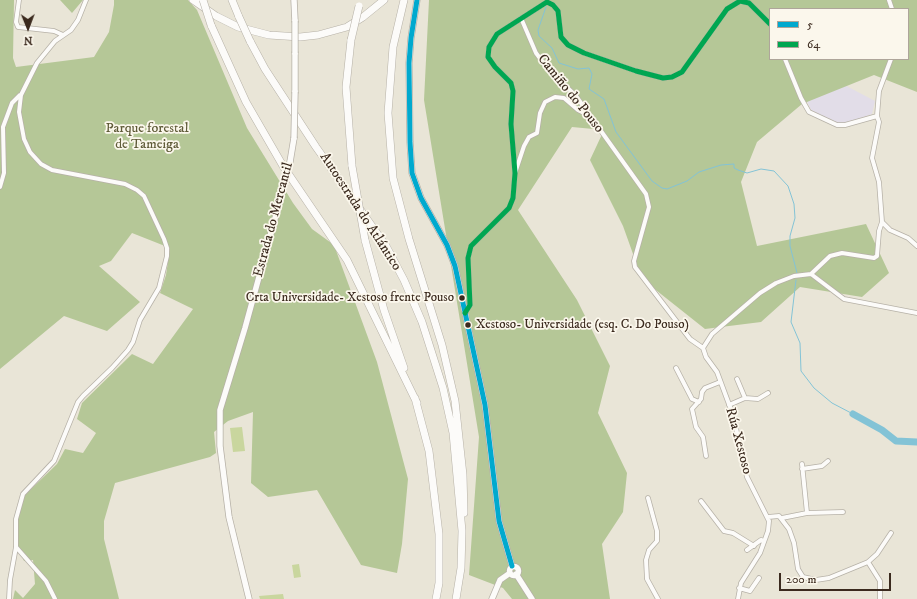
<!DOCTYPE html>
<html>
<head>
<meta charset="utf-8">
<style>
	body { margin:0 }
	#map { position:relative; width:917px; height:599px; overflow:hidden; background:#e9e5d7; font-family:"IM FELL DW Pica",serif }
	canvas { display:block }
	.legend { position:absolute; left:769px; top:8px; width:140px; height:52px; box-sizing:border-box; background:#fbf7ec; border:1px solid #aea59a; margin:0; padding:5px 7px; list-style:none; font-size:12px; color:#3b2a1e }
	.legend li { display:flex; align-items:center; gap:8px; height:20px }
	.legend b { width:20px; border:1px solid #aea59a }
	.north { position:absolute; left:8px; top:8px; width:40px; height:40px; -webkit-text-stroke:3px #fbf7ec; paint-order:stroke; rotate:179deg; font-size:11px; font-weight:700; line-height:16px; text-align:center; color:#3b2a1e }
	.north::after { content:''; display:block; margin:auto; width:14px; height:18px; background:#3b2a1e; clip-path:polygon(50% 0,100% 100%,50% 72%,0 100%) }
	.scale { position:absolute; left:779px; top:573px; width:112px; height:18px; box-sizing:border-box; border:2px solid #3b2a1e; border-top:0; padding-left:5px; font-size:12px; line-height:14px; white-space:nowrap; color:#3b2a1e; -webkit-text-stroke:3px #fbf7ec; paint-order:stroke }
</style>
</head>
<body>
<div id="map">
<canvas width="917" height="599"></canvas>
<ul class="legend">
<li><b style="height:5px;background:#00a9ce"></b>5</li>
<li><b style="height:5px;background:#00a651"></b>64</li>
</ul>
<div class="north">N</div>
<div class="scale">200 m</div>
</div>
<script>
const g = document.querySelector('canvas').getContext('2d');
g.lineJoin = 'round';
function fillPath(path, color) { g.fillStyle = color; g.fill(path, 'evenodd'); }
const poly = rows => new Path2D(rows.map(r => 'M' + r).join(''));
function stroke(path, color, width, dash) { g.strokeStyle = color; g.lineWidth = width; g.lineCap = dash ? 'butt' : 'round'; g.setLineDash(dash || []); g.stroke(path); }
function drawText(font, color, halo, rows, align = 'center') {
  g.font = font + ' "IM FELL DW Pica",serif'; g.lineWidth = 3.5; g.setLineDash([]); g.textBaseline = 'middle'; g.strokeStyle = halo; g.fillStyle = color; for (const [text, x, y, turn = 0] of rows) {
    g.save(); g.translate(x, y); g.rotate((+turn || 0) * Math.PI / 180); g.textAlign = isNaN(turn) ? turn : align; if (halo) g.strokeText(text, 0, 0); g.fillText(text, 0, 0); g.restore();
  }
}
fillPath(poly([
	[835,80,875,101,872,114,847,123,836,123,811,110,801,88]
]), '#e2dde8');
fillPath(poly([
	[242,427,245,451,233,452,230,428],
	[299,564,301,577,294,578,292,565],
	[283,594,284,599,260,599,259,596]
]), '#c9d69e');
fillPath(poly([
	[0,0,14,0,13,58,16,67,94,57,109,32,114,5,114,0,188,0,197,10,247,128,293,203,312,229,334,245,377,362,408,479,402,544,397,573,361,565,317,490,268,497,251,483,253,412,228,421,214,432,216,453,210,457,115,483,104,521,104,539,119,599,13,599,15,590,23,598,35,584,33,560,24,561,18,546,18,519,24,496,57,464,65,449,83,453,96,433,77,419,82,403,132,354,153,364,193,309,160,293,166,275,170,248,132,233,111,261,99,266,140,302,107,331,64,316,0,369],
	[60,0,83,0,72,13],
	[429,0,917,0,917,92,874,75,802,104,757,142,741,182,757,246,866,224,889,273,862,297,800,287,761,322,705,329,642,279,623,226,590,160,604,130,572,127,518,210,577,300,610,366,598,413,627,473,623,512,602,544,610,599,512,599,503,588,469,575,479,437,424,100],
	[770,9,908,9,908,59,770,59]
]), '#b5c797');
stroke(poly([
	[546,7,538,30,539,36,552,48,559,63,578,69,589,68,592,74,589,89,604,99,616,132,652,181,662,188,667,189,687,181,699,172,721,165,734,164,734,168,738,170,747,173,761,169,774,171,788,186,794,204,795,218,790,236,790,246,797,273],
	[796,280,791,322,800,343,801,371,814,388,832,403,853,414]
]), '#83c3d6', 1);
stroke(poly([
	[853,414,882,430,896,441,917,442]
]), '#83c3d6', 7);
const street = poly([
	[19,0,16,22,18,27,54,31,63,35],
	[889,0,892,9],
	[521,18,536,53,548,69,576,96,646,194,649,207,634,261,635,267,690,339,703,348],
	[785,59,801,98,809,112,837,125,845,125,877,116],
	[891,59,879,91,877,116,879,122,872,158,879,182,882,222,890,230,908,238,917,246],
	[515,173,524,146,529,137,537,133,540,113,545,102,555,97,564,98,578,110,588,115],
	[0,187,4,173,3,127,12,103,20,95],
	[811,274,830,256,842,253,874,258,877,256,879,231,882,222],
	[465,313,470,305,468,258,471,246,509,208,513,198,515,173,511,124,513,91,511,83,495,67,488,57,489,47,497,34,547,2,553,5,558,11,561,37,568,45,584,53,636,71,663,78,672,77,682,72,727,9,740,1,749,3,770,24],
	[703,348,706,357,717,372,733,415,747,477,769,521,768,531,760,553,741,583,738,599],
	[703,348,712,334,760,293,776,283,794,276,811,274,844,299,917,313],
	[676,368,692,399,699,402],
	[737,379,745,398],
	[729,405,745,398,758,399,768,393],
	[706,456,703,437,696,427,692,409,701,399,702,392,705,388,720,382],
	[802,464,807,513],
	[802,469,822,466,828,461],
	[648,498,657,531,657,541,649,550,646,560,647,579,658,599],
	[701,501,724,531,733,533,754,546],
	[768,517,779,516,789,529,794,543,798,569,803,577,816,580,829,578,868,562,880,581,880,599],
	[782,518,807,513,843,512],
	[16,547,46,581,55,599],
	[747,550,761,540,764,541],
	[868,562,877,554,891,533],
	[739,588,750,591,759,578],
	[9,599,10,580,16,547,16,519,23,494,54,461,78,402,83,396,112,368,128,350,133,342,140,320,159,288,167,256,167,248,164,239,144,196,137,190,125,184,52,170,41,164,30,152,24,139,19,112,21,95,37,63,55,41,71,30,78,20,86,0]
]);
const secondary = poly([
	[294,0,295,21],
	[417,0,411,38,409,63,410,142,412,173,421,198,447,245,455,266,485,405,499,521,512,566],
	[295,53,295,92],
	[290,162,294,138],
	'509.5 571a4.5 4.5 0 1 1 9 0a4.5 4.5 0 1 1-9 0Z',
	[516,574,532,599],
	[249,599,229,517,220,446,220,410,245,328,285,182],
	[492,599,500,580,510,573]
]);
const highway = poly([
	[193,0,216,16,238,27,269,35,300,37,318,35,347,27,363,17,384,0],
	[232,0,239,17],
	[404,0,393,47,388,113,393,178,409,239,442,345,455,401,463,475,464,513],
	[211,25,246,102,283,166,347,260,417,403],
	[351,40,346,87,352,166],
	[250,41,265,69,316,147,386,246,404,280,422,322,443,388,453,433,462,531,461,568,456,599],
	[365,240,384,310,404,368],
	[415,398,429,451,439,534,439,583,436,599]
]);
stroke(street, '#b6b1a7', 5.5);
stroke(secondary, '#b6b1a7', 7);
stroke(highway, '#b6b1a7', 8);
stroke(street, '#fcfbf9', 4);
stroke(secondary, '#fcfbf9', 5.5);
stroke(highway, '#fcfbf9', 7);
const secondaryBridge = poly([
	[295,21,295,53],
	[294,138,295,92],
	[285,182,290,162]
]);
const highwayBridge = poly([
	[203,0,211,25],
	[239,17,250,41],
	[351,40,359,6],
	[352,166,365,240]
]);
stroke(secondaryBridge, '#b6b1a7', 7, []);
stroke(highwayBridge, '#b6b1a7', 8, []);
stroke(secondaryBridge, '#fcfbf9', 5.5);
stroke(highwayBridge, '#fcfbf9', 7);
stroke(poly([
	[417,0,411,38,409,63,410,142,412,173,421,198,447,245,455,266,485,405,499,521,512,566]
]), '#00a9ce', 5);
stroke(poly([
	[465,313,470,305,468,258,471,246,509,208,513,198,515,173,511,124,513,91,511,83,495,67,488,57,489,47,497,34,547,2,553,5,558,11,561,37,568,45,584,53,636,71,663,78,672,77,682,72,727,9,740,1,749,3,770,24]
]), '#00a651', 5);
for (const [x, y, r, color] of [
	[462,298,3.5,"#3b2a1e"],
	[468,325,3.5,"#3b2a1e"]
]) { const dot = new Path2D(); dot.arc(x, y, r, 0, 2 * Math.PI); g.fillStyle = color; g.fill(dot); stroke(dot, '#fbf7ec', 1.5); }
drawText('13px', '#3b2a1e', '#fbf7ec', [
	["Crta Universidade- Xestoso frente Pouso",454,298],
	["Xestoso- Universidade (esq. C. Do Pouso)",476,325,"left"]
], 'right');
drawText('14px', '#3b2a1e', '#fbf7ec', [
	["Camiño do Pouso",570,94,51],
	["Autoestrada do Atlántico",360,212,57],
	["Estrada do Mercantil",274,220,-75],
	["Rúa Xestoso",738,441,75]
]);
drawText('14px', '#5e5a37', '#fbf7ec', [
	["Parque forestal",147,129],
	["de Tameiga",147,145]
]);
</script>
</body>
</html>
